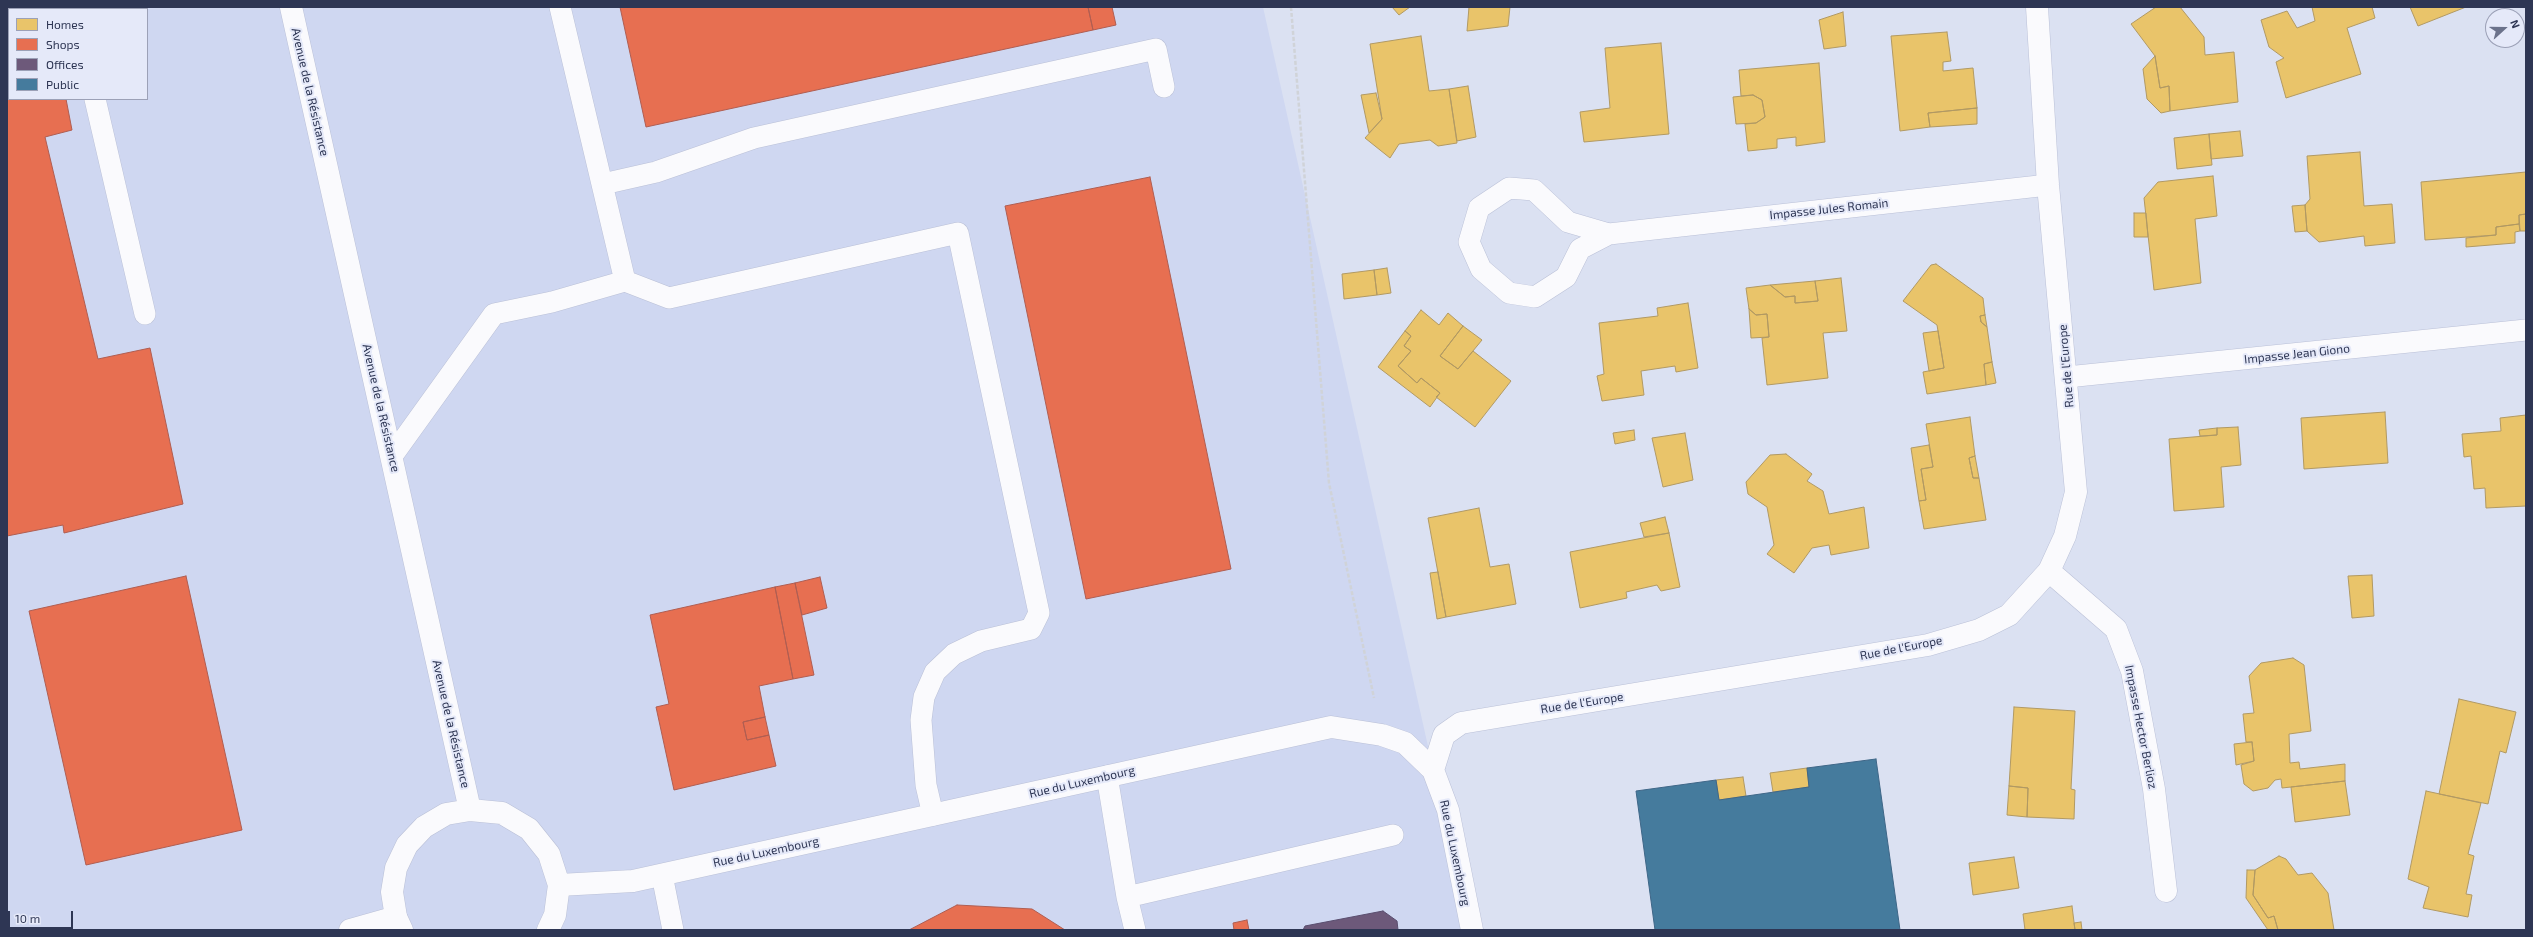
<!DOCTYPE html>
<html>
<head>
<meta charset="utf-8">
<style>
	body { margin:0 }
	#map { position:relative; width:2533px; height:937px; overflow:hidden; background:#dbe1f2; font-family:"Exo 2",sans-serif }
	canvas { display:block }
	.frame { position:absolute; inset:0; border:8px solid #2e3654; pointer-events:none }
	.legend { position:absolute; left:8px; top:8px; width:140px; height:92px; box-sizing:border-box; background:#e5e9f9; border:1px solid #9ca1b7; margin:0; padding:5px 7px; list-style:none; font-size:12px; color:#2e3654 }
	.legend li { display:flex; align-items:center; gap:8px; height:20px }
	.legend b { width:20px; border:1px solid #9ca1b7 }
	.north { position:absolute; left:2485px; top:8px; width:40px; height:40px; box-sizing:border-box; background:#e5e9f9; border:1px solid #9ca1b7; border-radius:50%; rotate:69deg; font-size:11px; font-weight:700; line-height:16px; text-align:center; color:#2e3654 }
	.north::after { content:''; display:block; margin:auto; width:14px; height:18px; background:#6b728b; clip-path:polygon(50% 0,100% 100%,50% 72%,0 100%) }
	.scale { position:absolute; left:8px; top:911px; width:65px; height:18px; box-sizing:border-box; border:2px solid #2e3654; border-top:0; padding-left:5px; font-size:12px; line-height:14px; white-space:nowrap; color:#2e3654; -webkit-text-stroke:3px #e5e9f9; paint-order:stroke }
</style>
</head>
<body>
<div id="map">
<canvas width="2533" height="937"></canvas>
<div class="frame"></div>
<ul class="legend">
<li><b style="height:11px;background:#e9c46a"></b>Homes</li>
<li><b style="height:11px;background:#e76f51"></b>Shops</li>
<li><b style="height:11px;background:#6d597a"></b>Offices</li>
<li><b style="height:11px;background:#457b9d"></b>Public</li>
</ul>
<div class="north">N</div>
<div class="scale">10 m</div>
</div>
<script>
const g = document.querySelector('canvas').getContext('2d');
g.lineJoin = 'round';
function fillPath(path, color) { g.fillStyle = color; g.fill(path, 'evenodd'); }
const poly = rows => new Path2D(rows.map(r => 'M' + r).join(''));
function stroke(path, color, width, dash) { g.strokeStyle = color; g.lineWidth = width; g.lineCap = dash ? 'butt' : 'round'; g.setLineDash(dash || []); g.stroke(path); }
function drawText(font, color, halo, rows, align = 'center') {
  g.font = font + ' "Exo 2",sans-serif'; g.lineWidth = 4; g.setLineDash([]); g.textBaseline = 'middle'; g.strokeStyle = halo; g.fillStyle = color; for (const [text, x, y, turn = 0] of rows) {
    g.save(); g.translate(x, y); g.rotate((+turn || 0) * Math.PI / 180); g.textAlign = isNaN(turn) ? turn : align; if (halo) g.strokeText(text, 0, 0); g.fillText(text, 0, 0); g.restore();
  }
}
fillPath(poly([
	[7,7,1263,7,1469,930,7,930],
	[9,9,147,9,147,99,9,99]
]), '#cfd7f1');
const homes = poly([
	[1392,7,1410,7,1399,15,1392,7],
	[1469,7,1510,7,1508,26,1467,31,1469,7],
	[2156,7,2180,7,2204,37,2205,55,2234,52,2238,102,2170,111,2169,86,2160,88,2155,56,2131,24,2156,7],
	[2312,7,2372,7,2375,18,2347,28,2361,74,2286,98,2276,62,2284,58,2269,47,2261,20,2287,11,2297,28,2315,21,2312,7],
	[2410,7,2466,7,2418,26,2410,7],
	[1843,12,1846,46,1824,49,1819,20,1843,12],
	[1947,32,1951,61,1943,62,1943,71,1973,68,1977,108,1928,113,1930,127,1900,131,1891,36,1947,32],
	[1421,36,1429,91,1449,89,1457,143,1438,146,1430,140,1399,144,1390,158,1365,138,1382,119,1370,44,1421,36],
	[1661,43,1669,134,1584,142,1580,112,1610,108,1605,48,1661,43],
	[2155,56,2160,88,2169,86,2170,111,2161,113,2147,99,2143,69,2155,56],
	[1819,63,1825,142,1796,146,1796,137,1777,139,1777,148,1748,151,1745,124,1756,123,1765,117,1762,100,1753,95,1741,96,1739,70,1819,63],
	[1468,86,1476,137,1457,141,1449,89,1468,86],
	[1376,93,1382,119,1369,133,1361,95,1376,93],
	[1753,95,1762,100,1765,117,1756,123,1736,124,1733,97,1753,95],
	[1977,108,1977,124,1930,127,1928,113,1977,108],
	[2240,131,2243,156,2211,159,2209,134,2240,131],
	[2209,134,2212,165,2177,169,2174,138,2209,134],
	[2360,152,2364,206,2392,204,2395,243,2365,246,2364,236,2319,242,2307,231,2305,205,2310,199,2307,156,2360,152],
	[2526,172,2526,214,2519,215,2519,224,2496,227,2496,235,2425,240,2421,182,2526,172],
	[2213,176,2217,216,2195,219,2201,283,2154,290,2144,198,2158,182,2213,176],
	[2305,205,2307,231,2295,232,2292,206,2305,205],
	[2134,213,2146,213,2148,237,2134,237,2134,213],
	[2526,214,2526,231,2520,231,2519,215,2526,214],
	[2519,224,2520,231,2515,232,2515,243,2466,247,2466,238,2496,235,2496,227,2519,224],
	[1936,264,1983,298,1985,315,1980,316,1981,322,1987,327,1992,362,1984,364,1986,385,1927,394,1923,372,1944,368,1937,325,1903,301,1931,265,1936,264],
	[1387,268,1391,293,1377,295,1374,270,1387,268],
	[1374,270,1377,295,1344,299,1342,274,1374,270],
	[1841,278,1847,331,1823,333,1828,378,1767,385,1762,338,1769,337,1767,314,1756,315,1749,309,1746,288,1770,285,1785,297,1795,296,1795,303,1818,301,1815,281,1841,278],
	[1815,281,1818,301,1795,303,1795,296,1785,297,1770,285,1815,281],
	[1688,303,1698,368,1676,372,1675,366,1641,371,1644,395,1602,401,1597,376,1604,374,1599,323,1658,316,1657,308,1688,303],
	[1749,309,1756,315,1767,314,1769,337,1751,338,1749,309],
	[1421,310,1439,325,1448,313,1463,326,1440,356,1458,369,1473,351,1511,381,1475,427,1436,397,1440,393,1421,378,1417,383,1398,366,1411,351,1404,346,1411,336,1405,331,1421,310],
	[1985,315,1987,327,1981,322,1980,316,1985,315],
	[1463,326,1482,340,1458,369,1440,356,1463,326],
	[1405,331,1411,336,1404,346,1411,351,1398,366,1417,383,1421,378,1440,393,1430,407,1378,367,1405,331],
	[1938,331,1944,368,1929,371,1923,333,1938,331],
	[1992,362,1996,383,1986,385,1984,364,1992,362],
	[2385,412,2388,463,2304,469,2301,418,2385,412],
	[2526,415,2526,506,2486,508,2485,488,2474,489,2471,456,2464,457,2462,434,2501,431,2500,418,2526,415],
	[1970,417,1975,456,1969,458,1973,478,1979,478,1986,520,1924,529,1919,501,1926,500,1921,469,1933,467,1926,424,1970,417],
	[2238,427,2241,465,2221,467,2224,507,2174,511,2169,439,2217,435,2217,428,2238,427],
	[2217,428,2217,435,2200,436,2199,430,2217,428],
	[1634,430,1635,440,1615,444,1613,433,1634,430],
	[1685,433,1693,480,1663,487,1652,438,1685,433],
	[1929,445,1933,467,1921,469,1926,500,1919,501,1911,448,1929,445],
	[1786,454,1812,474,1807,481,1823,491,1829,514,1864,507,1869,548,1831,555,1829,545,1812,548,1794,573,1767,554,1774,545,1767,507,1748,494,1746,482,1770,455,1786,454],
	[1975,456,1979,478,1973,478,1969,458,1975,456],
	[1479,508,1490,567,1509,564,1516,604,1446,617,1428,518,1479,508],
	[1665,517,1669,533,1644,537,1640,523,1665,517],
	[1669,533,1680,587,1661,591,1657,585,1626,592,1627,598,1580,608,1570,552,1669,533],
	[1438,572,1446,617,1437,619,1430,573,1438,572],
	[2372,575,2374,616,2352,618,2348,576,2372,575],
	[2293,658,2304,665,2311,731,2289,734,2290,763,2299,762,2300,769,2345,764,2345,781,2282,788,2281,779,2275,780,2268,788,2253,791,2244,784,2241,765,2254,761,2252,742,2246,742,2243,714,2254,713,2249,676,2261,663,2293,658],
	[2459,699,2516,712,2506,753,2500,751,2488,804,2439,794,2459,699],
	[2014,707,2075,711,2071,789,2075,790,2074,819,2027,817,2028,788,2009,786,2014,707],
	[2252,742,2254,761,2236,765,2234,744,2252,742],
	[1807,768,1809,787,1773,792,1770,773,1807,768],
	[1743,777,1746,796,1719,800,1716,780,1743,777],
	[2345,781,2350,815,2295,822,2291,787,2345,781],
	[2009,786,2028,788,2027,817,2007,815,2009,786],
	[2426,791,2481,803,2468,854,2474,856,2466,894,2472,895,2468,917,2423,908,2429,887,2408,879,2426,791],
	[2279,856,2286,859,2298,875,2312,873,2328,893,2334,930,2278,930,2274,916,2268,918,2253,895,2255,870,2279,856],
	[2014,857,2019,888,1973,895,1969,863,2014,857],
	[2247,870,2255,870,2253,895,2268,918,2274,916,2278,930,2268,930,2246,898,2247,870],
	[2072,906,2075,930,2025,930,2023,914,2072,906],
	[2081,922,2082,930,2075,930,2074,923,2081,922]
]);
fillPath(homes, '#e9c46a');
stroke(homes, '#b19963', 1);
const shops = poly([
	[7,7,49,7,49,9,9,9,9,99,66,99,72,130,45,137,98,359,150,348,183,504,64,533,63,525,7,536,7,7],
	[620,7,1088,7,1093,30,646,127,620,7],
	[1088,7,1112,7,1116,25,1093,30,1088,7],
	[1150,177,1231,569,1086,599,1005,206,1150,177],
	[186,576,242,830,86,865,29,611,186,576],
	[820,577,827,608,802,615,795,583,820,577],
	[795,583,814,675,793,679,775,587,795,583],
	[775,587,793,679,759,686,765,717,743,722,747,740,769,735,776,766,674,790,656,707,669,704,650,615,775,587],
	[765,717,769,735,747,740,743,722,765,717],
	[957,905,1032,909,1065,930,909,930,957,905],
	[1247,920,1249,930,1234,930,1233,923,1247,920]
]);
fillPath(shops, '#e76f51');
stroke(shops, '#b05e52', 1);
const offices = poly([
	[1383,911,1397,921,1398,930,1303,930,1305,926,1383,911]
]);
fillPath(offices, '#6d597a');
stroke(offices, '#5a4e6f', 1);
const public = poly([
	[1876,759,1900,930,1655,930,1636,791,1716,780,1719,800,1809,787,1807,768,1876,759]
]);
fillPath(public, '#457b9d');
stroke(public, '#3e6687', 1);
const lane = poly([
	[73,7,74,9],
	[560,7,625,281],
	[95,99,145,314],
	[603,184,656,172,754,138,1156,49,1164,87],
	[1609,234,1580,249,1566,277,1535,297,1509,293,1481,269,1469,242,1479,208,1509,188,1534,190,1568,222,1609,234,2048,185],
	[2067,377,2526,330],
	[392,456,494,314,552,302,625,281,669,298,958,233,1039,613,1031,629,981,641,954,654,935,672,924,697,921,720,926,785,933,815],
	[1107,776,1127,897],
	[662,875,673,930],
	[1135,930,1127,897,1393,835]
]);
const street = poly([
	[2049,571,2116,629,2132,671,2154,789,2166,891],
	[1433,770,1444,735,1461,723,1928,645,1979,630,2009,615,2049,571,2065,536,2076,492,2048,185,2037,7],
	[559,885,633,881,1331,727,1382,735,1405,743,1433,770,1448,810,1472,930],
	[350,930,396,917]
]);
const secondary = poly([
	[291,7,470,810],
	[402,930,396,917,392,892,396,868,407,845,424,827,446,814,470,810,502,813,529,829,549,854,559,885,555,915,548,930]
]);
stroke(lane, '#bac0d7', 22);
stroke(street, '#bac0d7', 23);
stroke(secondary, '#bac0d7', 23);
stroke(poly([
	[1291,7,1329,483,1374,698]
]), '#d0d3d8', 2.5, [4, 2]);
stroke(lane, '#fafafd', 21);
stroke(street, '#fafafd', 22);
stroke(secondary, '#fafafd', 22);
drawText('12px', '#2e3654', '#e5e9f9', [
	["Avenue de la Résistance",310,92,77],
	["Impasse Jules Romain",1829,209,-6],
	["Impasse Jean Giono",2297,354,-6],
	["Rue de l'Europe",2066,366,-95],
	["Avenue de la Résistance",381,408,77],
	["Rue de l'Europe",1901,648,-11],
	["Rue de l'Europe",1582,703,-9],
	["Avenue de la Résistance",451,724,77],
	["Impasse Hector Berlioz",2141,727,79],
	["Rue du Luxembourg",1082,782,-13],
	["Rue du Luxembourg",766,852,-12],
	["Rue du Luxembourg",1455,853,78]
]);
</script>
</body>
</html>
